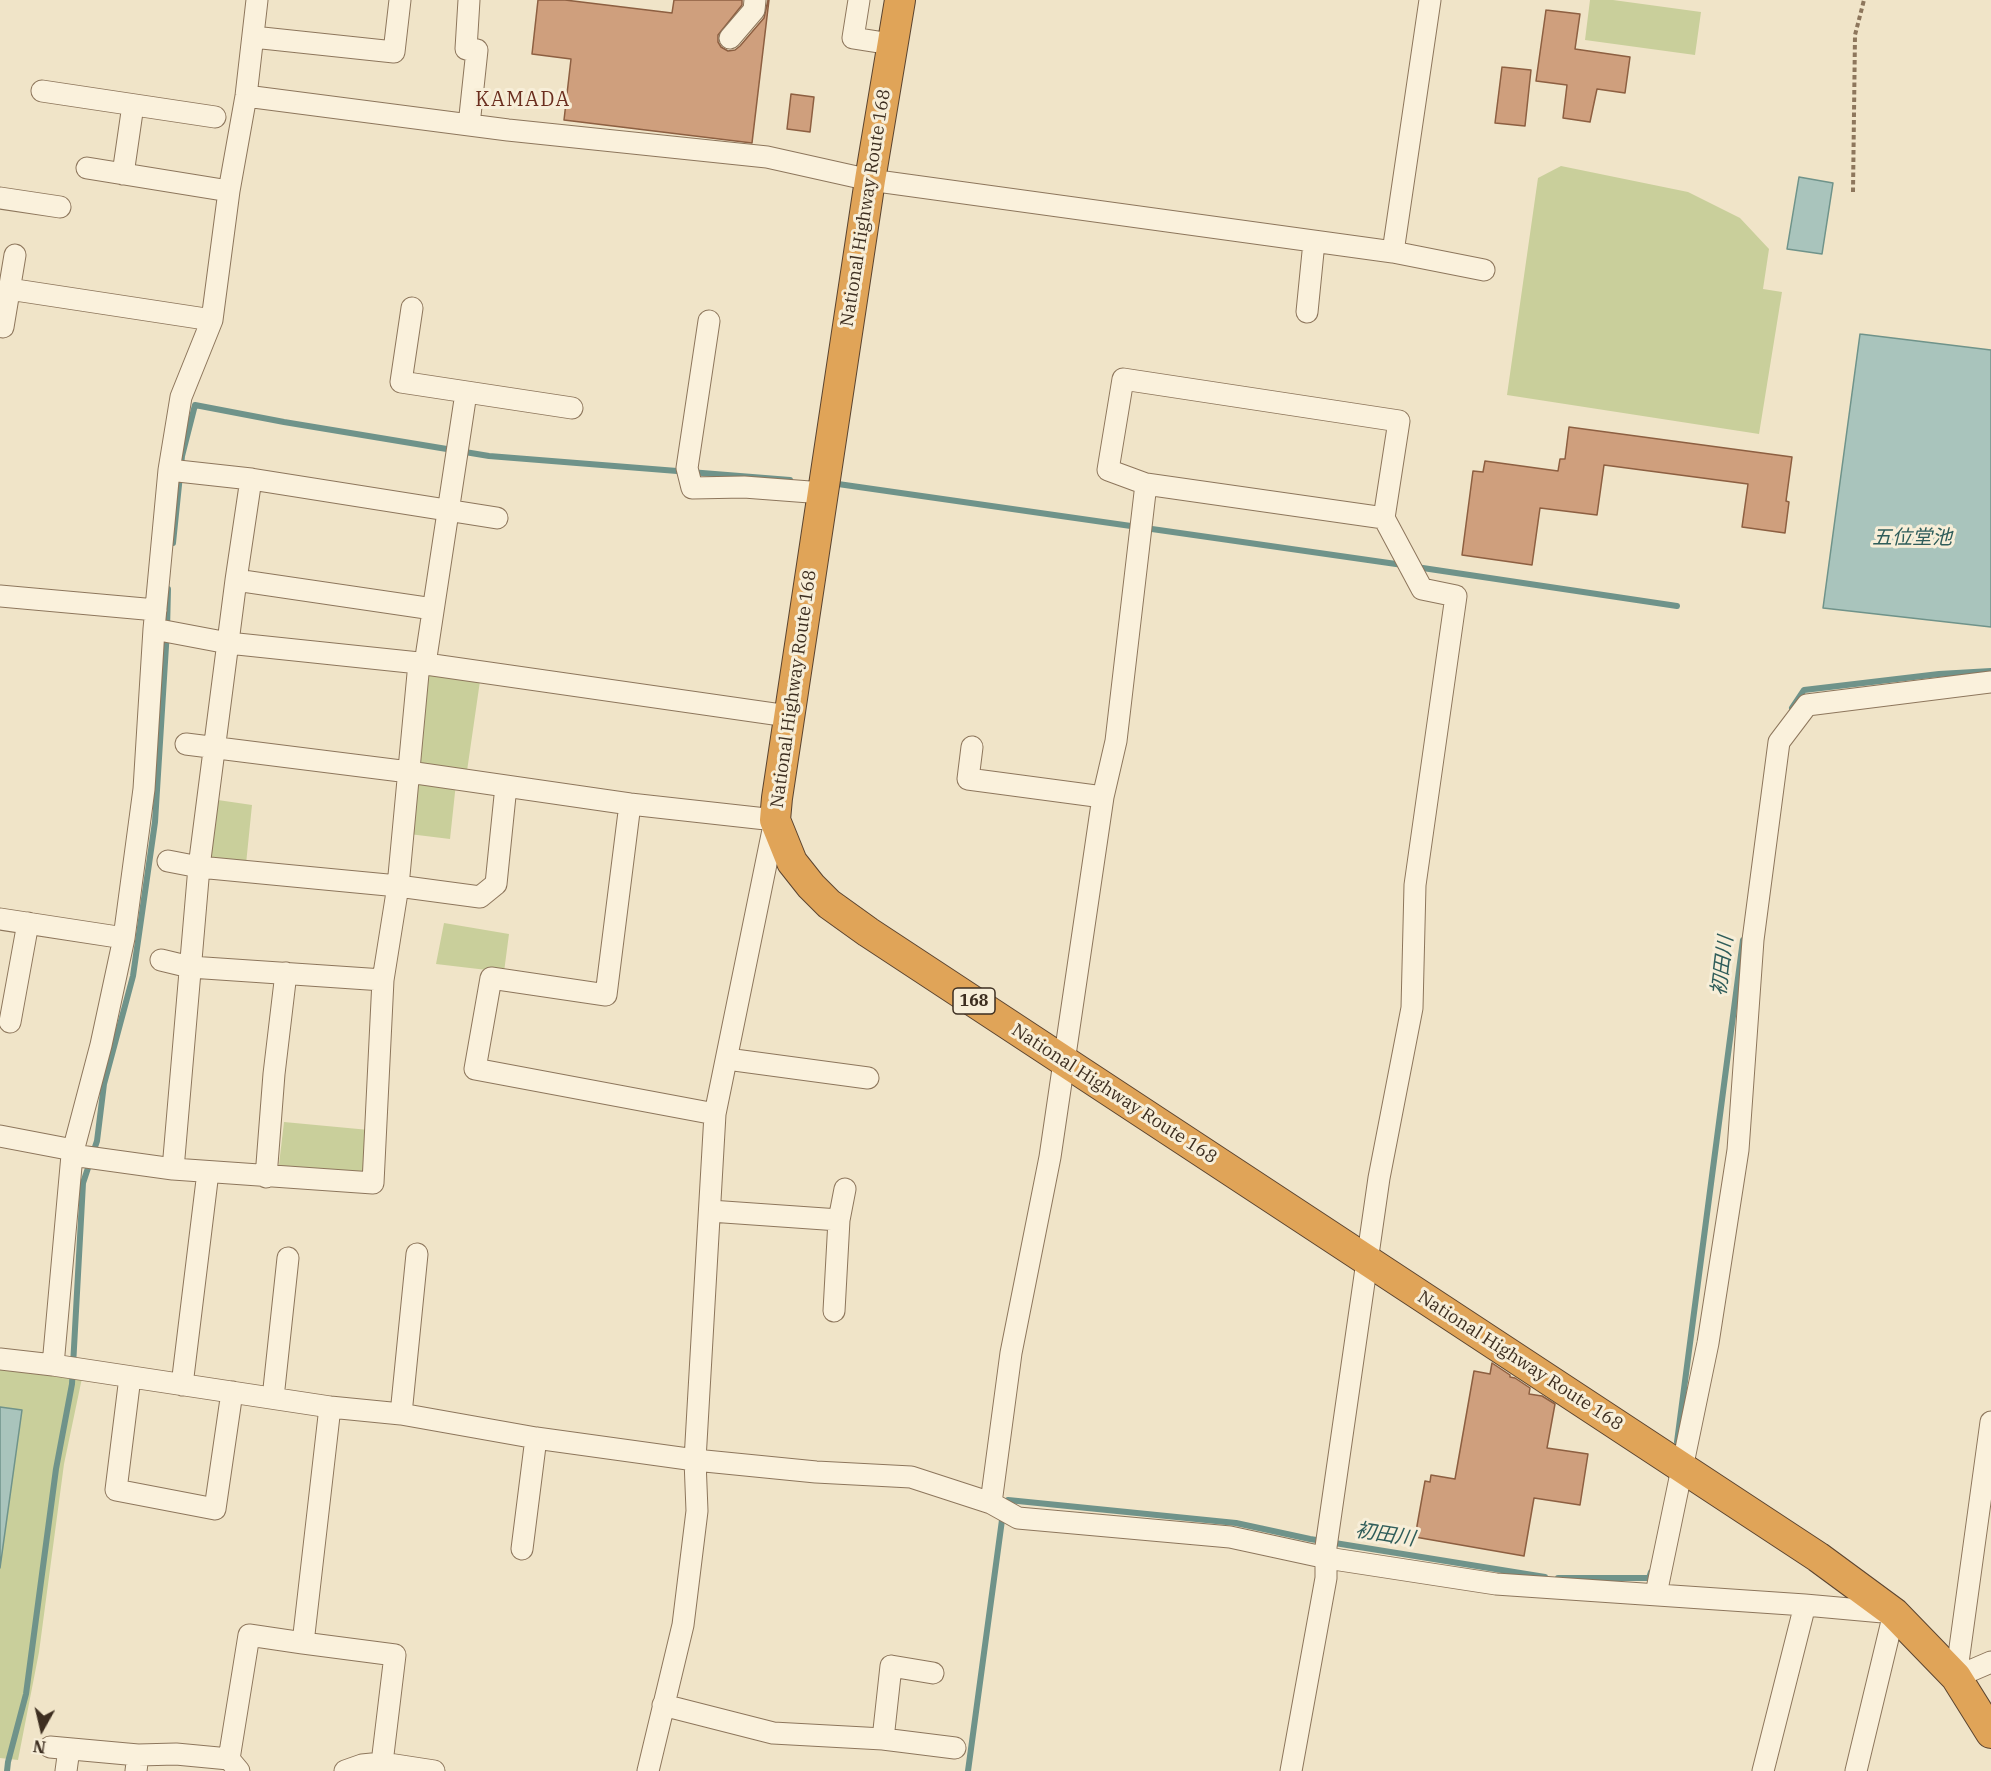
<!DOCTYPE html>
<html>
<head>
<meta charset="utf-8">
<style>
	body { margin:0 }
	#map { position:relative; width:1991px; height:1771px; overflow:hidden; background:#f0e4c8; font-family:"IBM Plex Serif",serif }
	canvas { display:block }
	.north { position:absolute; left:12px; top:1699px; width:60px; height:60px; -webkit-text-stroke:4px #f7eed8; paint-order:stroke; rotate:188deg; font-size:16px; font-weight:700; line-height:24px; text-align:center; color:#3d2e20 }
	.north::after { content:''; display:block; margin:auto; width:21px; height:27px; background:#3d2e20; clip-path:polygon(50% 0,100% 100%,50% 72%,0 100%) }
</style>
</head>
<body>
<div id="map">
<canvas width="1991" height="1771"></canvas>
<div class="north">N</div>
</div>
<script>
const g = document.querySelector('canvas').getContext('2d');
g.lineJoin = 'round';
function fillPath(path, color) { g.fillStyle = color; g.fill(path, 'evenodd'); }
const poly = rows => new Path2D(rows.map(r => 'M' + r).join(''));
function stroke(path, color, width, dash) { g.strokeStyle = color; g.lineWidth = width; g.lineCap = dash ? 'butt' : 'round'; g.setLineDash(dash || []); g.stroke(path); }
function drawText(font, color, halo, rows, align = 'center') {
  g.font = font + ' "IBM Plex Serif","Noto Sans JP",serif'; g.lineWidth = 6; g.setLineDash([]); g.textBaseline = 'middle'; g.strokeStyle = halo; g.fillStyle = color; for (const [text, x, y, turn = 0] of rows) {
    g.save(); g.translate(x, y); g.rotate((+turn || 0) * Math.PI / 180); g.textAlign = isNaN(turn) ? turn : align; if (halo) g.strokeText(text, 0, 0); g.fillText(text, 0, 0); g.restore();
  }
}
fillPath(poly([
	[1590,0,1613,0,1701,12,1695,55,1585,40],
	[1561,166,1688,192,1740,218,1769,249,1763,289,1782,292,1759,434,1507,395,1538,178],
	[427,674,480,681,467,771,415,765],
	[415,777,456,783,450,839,409,834],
	[211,799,252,805,246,864,204,863],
	[444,923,509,934,504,972,436,964],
	[284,1122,369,1130,369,1178,278,1173],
	[0,1368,82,1378,64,1464,39,1652,18,1760,0,1758]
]), '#c9cf9b');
const water = poly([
	[1799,177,1833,183,1822,254,1787,249,1799,177],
	[1860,334,1991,350,1991,627,1823,608,1860,334],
	[0,1407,22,1410,0,1568,0,1407]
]);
fillPath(water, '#a9c4bc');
stroke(water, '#6f938a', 1.5);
stroke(poly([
	[838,484,1403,565],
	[173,543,182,456,195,405,284,422,489,456,790,480],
	[1416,567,1677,606],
	[1792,708,1804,690,1939,674,1991,671],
	[1677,1442,1743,940],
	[1008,1500,1236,1523,1310,1539,1545,1577],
	[1558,1578,1649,1578,1651,1572],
	[7,1771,8,1762,26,1694,56,1469,72,1384,83,1183,97,1141,104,1084,133,976,155,822,167,630,168,589],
	[968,1771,1002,1520]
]), '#6f938a', 6);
const building = poly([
	[538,0,565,0,672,13,674,0,742,0,742,5,718,35,718,42,721,47,728,51,735,50,740,46,764,18,768,0,769,0,752,143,564,120,571,59,532,54,538,0],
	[1546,10,1580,14,1575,49,1630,57,1625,93,1597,89,1590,122,1563,118,1567,85,1536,81,1546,10],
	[1502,67,1531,70,1525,126,1495,123,1502,67],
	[791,94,814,97,810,132,787,129,791,94],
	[1569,427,1792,457,1786,501,1789,502,1785,533,1742,527,1748,484,1604,465,1597,515,1540,508,1532,565,1462,555,1473,471,1483,472,1485,461,1558,471,1560,459,1565,459,1569,427],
	[1492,1363,1510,1375,1510,1377,1515,1378,1530,1388,1529,1394,1542,1396,1555,1404,1547,1448,1588,1454,1580,1505,1534,1498,1524,1556,1415,1537,1425,1481,1430,1482,1431,1475,1455,1479,1474,1371,1490,1374,1492,1363]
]);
fillPath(building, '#cf9f7d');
stroke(building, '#8d5f41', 1.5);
const minor = poly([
	[859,0,853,38,891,44],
	[253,37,394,52,400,0],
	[730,38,754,10,755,0],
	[42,91,215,117],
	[246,96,508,130,767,157,870,180,1393,252,1484,270],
	[469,125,477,50,466,49,469,0],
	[87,168,229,191],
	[123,174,133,105],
	[0,198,60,207],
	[1393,252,1430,0],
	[9,289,212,320],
	[412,308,401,382,572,408],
	[1307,312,1314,242],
	[709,321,687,468,692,488,744,487,823,493],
	[3,327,15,255],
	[169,470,251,479,497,518],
	[236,580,433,609],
	[0,596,156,610],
	[154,629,228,643,419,663,788,716],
	[425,664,466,393],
	[186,744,409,772,630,804,775,820,715,1114,695,1460,697,1511,683,1625,648,1771],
	[972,747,968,779,1103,797],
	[630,804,606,995,491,978,475,1069,715,1114],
	[168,861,199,867,398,886,480,897,496,884,506,786],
	[0,919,124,938],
	[161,960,190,967,383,980],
	[10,1022,28,923],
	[727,1059,868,1078],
	[0,1136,73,1150],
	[72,1155,173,1169,373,1183,383,980,398,886,419,663],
	[173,1169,199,867,236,580,251,479],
	[266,1177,274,1074,286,973],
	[710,1211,839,1220],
	[834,1311,839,1220,845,1189],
	[0,1359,53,1365,330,1407,401,1414,536,1438,695,1460,816,1472,911,1477,991,1503,1018,1518,1230,1537,1327,1558,1496,1584,1805,1605,1894,1613,1856,1771],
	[53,1365,72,1155,101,1045,124,938,144,789,154,629,169,470,181,397,212,320,229,191,246,96,257,0],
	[130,1377,116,1490,215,1509,232,1392],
	[182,1385,208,1172],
	[273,1398,288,1258],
	[330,1407,303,1643,395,1655,382,1763],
	[401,1414,417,1254],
	[991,1503,1011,1353,1050,1157,1103,797,1116,741,1146,484],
	[522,1549,536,1438],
	[1656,1594,1708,1343,1738,1150,1753,940,1779,742,1807,705,1991,682],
	[1956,1677,1991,1422],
	[1956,1677,1991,1662],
	[663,1705,773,1733,883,1739,955,1748],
	[883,1739,891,1666,933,1673],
	[50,1747,138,1755],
	[229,1759,249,1635,303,1643],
	[66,1771,69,1749],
	[136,1771,138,1755,176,1754,229,1759,239,1771],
	[345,1771,362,1765,382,1763,434,1771],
	[1291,1771,1326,1578,1326,1547,1379,1178,1412,1008,1415,885,1456,596,1422,589,1384,518,1146,484,1108,470,1123,379,1399,421,1384,518],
	[1763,1771,1805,1605]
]);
const highway = poly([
	[900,0,870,180,777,798,775,820,792,862,811,886,829,904,868,932,1818,1557,1894,1613,1956,1677,1991,1733]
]);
stroke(minor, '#8d765c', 23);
stroke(highway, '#5b4430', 32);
stroke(poly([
	[1853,192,1855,35,1864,0]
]), '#8d765c', 4, [4.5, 3]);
stroke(minor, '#faf1dc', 21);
stroke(highway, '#e0a458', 30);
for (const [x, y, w] of [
	[974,1001,42]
]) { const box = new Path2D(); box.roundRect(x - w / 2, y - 13, w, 26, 4.5); g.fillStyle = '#f7eed8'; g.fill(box); stroke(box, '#3d2e20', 1.5); }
drawText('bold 16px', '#3d2e20', null, [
	["168",974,1001]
]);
drawText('18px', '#3d2e20', '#f7eed8', [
	["National Highway Route 168",866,208,-81],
	["National Highway Route 168",794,689,-82],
	["National Highway Route 168",1114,1094,33],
	["National Highway Route 168",1520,1361,33]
]);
g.letterSpacing = '1.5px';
drawText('20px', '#6b2e1e', '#f7eed8', [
	["KAMADA",523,100]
]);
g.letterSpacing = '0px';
drawText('italic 20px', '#2f5d5a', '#f7eed8', [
	["五位堂池",1912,538],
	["初田川",1723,966,-83],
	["初田川",1385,1535,9]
]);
</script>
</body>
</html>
